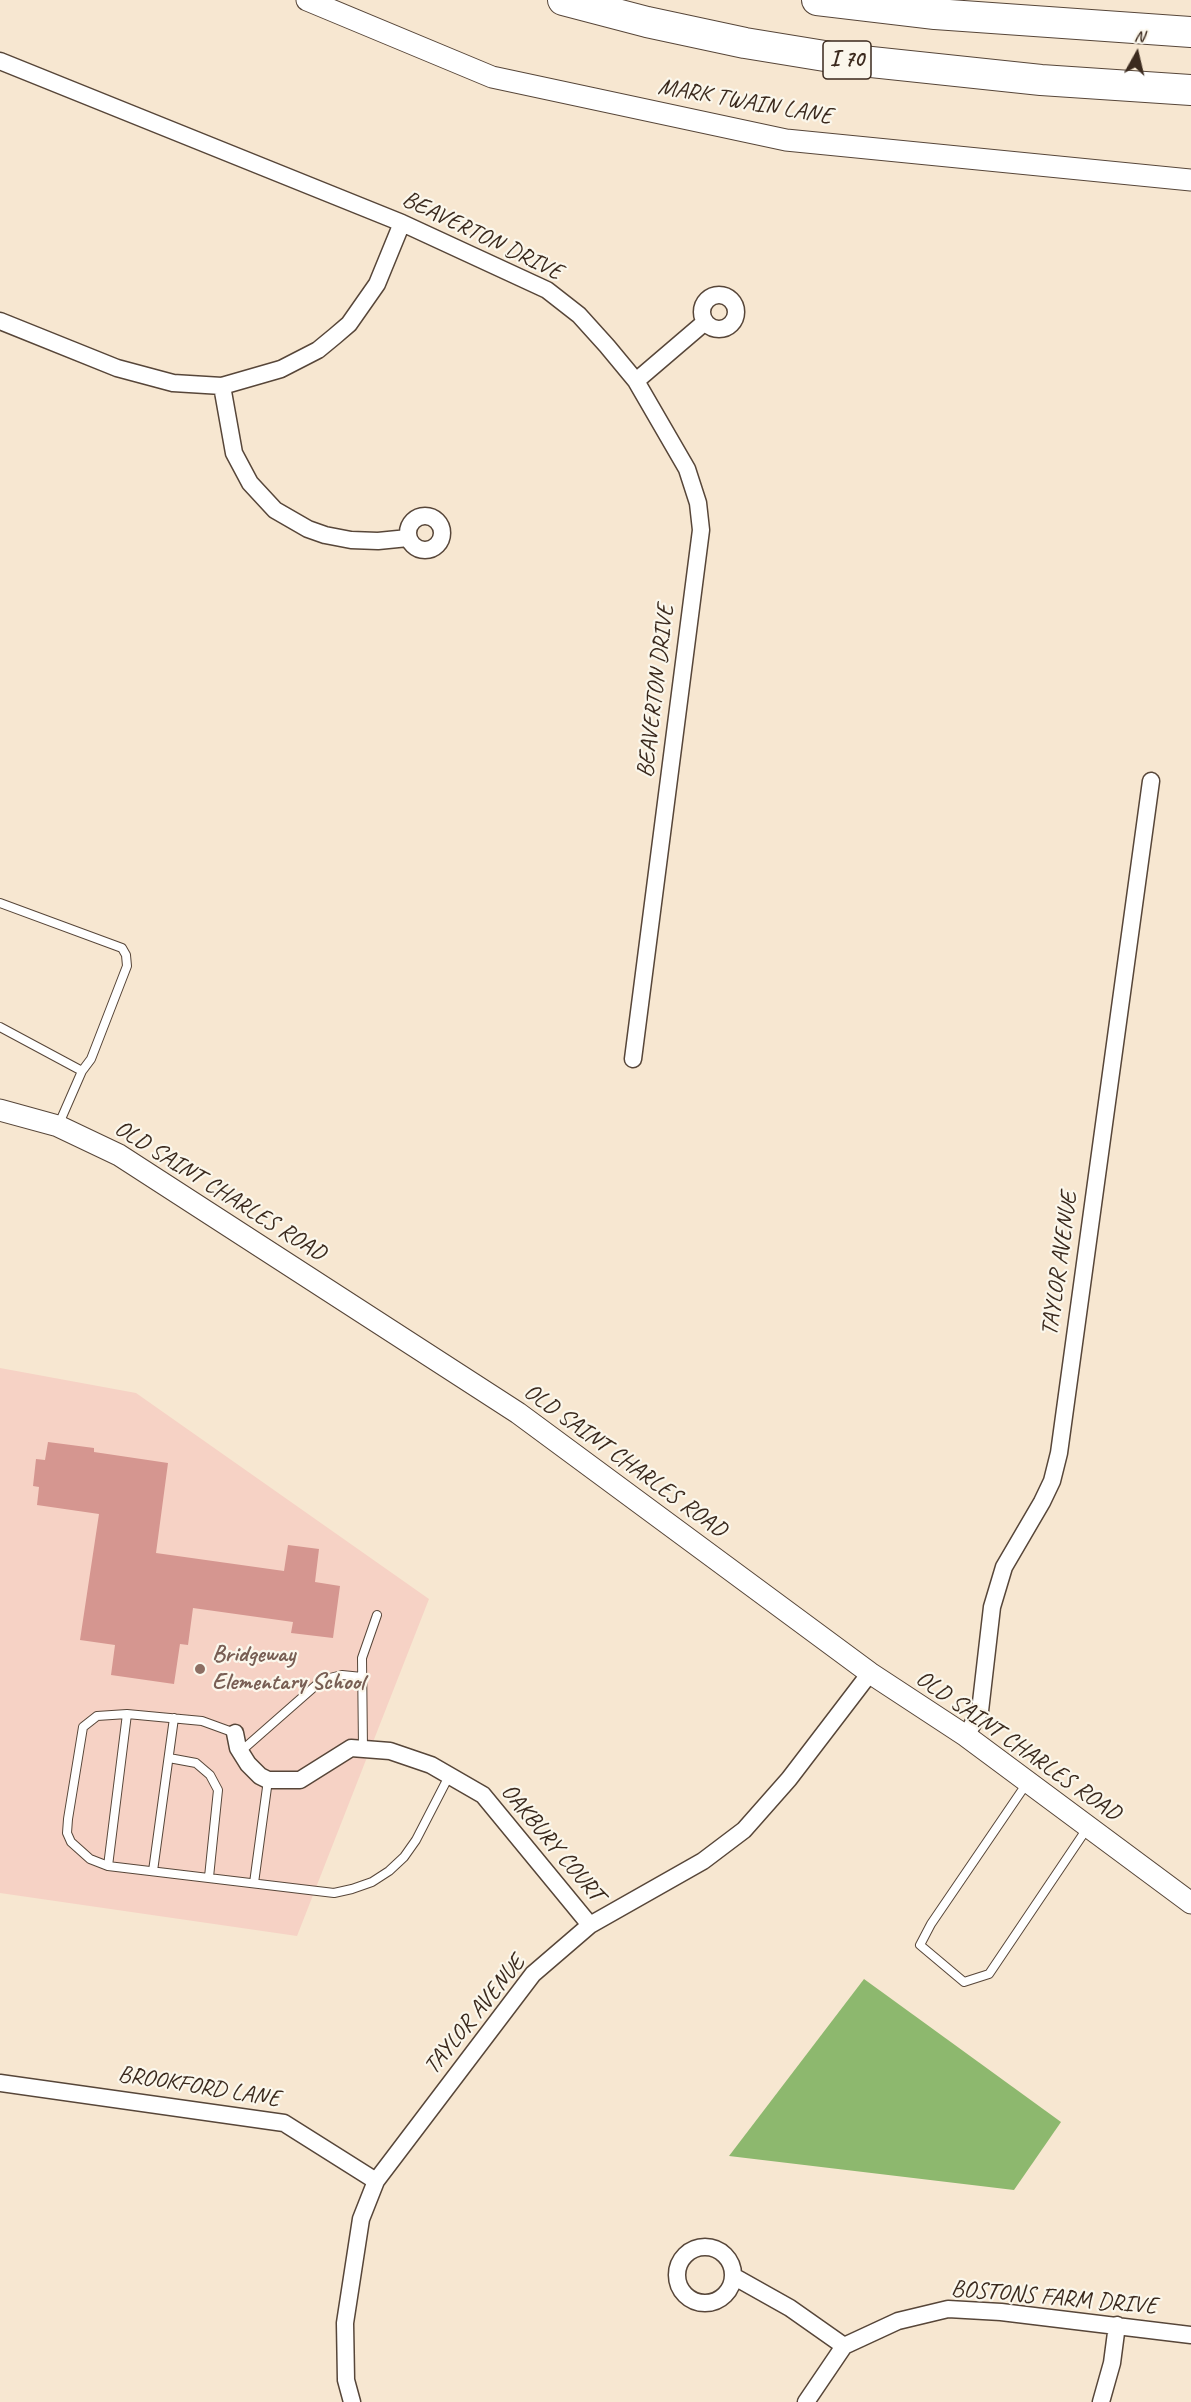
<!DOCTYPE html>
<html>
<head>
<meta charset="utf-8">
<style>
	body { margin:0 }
	#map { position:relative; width:1191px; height:2402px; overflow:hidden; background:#f7e7d1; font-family:Caveat,sans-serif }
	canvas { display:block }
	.north { position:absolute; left:1107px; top:24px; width:60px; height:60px; -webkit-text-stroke:4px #fbf7ec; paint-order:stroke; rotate:8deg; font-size:16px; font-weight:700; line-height:24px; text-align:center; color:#3b2a1e }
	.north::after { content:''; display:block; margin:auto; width:21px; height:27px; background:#3b2a1e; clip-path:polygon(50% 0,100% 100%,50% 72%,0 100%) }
</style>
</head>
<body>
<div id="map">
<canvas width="1191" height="2402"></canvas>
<div class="north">N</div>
</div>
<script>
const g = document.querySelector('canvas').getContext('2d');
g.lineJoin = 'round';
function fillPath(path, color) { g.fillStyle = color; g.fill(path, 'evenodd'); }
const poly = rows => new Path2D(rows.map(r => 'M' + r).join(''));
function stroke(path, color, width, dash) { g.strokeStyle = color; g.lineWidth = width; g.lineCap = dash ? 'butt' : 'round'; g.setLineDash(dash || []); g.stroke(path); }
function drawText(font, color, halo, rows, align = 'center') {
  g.font = font + ' Caveat,sans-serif'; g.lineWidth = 4.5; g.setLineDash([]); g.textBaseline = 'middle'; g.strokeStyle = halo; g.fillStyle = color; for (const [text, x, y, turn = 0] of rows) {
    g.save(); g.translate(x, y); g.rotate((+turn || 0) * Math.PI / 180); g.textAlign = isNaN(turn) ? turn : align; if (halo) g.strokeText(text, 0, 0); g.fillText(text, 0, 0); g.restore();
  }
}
fillPath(poly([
	[0,1368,136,1393,429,1599,297,1936,0,1893]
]), '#f6d2c5');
fillPath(poly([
	[864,1979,1061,2122,1014,2190,729,2156]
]), '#8db86e');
fillPath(poly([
	[48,1442,94,1448,94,1452,168,1463,156,1553,284,1571,288,1545,319,1549,315,1582,340,1586,333,1638,291,1633,293,1622,193,1608,188,1645,180,1644,174,1684,111,1675,115,1645,80,1640,99,1514,37,1505,39,1487,33,1486,36,1459,45,1460]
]), '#d59690');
const service = poly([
	[0,903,122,948,126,955,127,966,91,1059,82,1071,58,1126],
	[0,1027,82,1071],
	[127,1714,97,1716,83,1727,68,1819,67,1833,71,1842,90,1859,108,1866,334,1893,352,1889,372,1882,389,1871,404,1857,416,1840,449,1776],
	[363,1749,362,1658,377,1615],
	[240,1752,322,1680,342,1675,362,1677],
	[169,1758,196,1763,210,1775,218,1790,209,1877],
	[1027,1783,931,1924,920,1945,964,1982,989,1974,1088,1827],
	[108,1866,127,1714,202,1721,235,1733],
	[153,1871,174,1718],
	[254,1883,268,1780]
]);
const minor = poly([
	[0,61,402,223,547,290,579,315,607,346,636,381,687,469,698,503,701,530,633,1059],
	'702 312a17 17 0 1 1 34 0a17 17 0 1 1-34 0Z',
	[0,321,117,368,173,383,222,386,281,369,318,350,335,336,349,324,377,284,402,223],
	[636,381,705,322],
	[222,386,234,453,250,483,275,510,308,529,325,535,351,540,378,541,408,538],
	'408 533a17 17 0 1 1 34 0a17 17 0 1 1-34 0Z',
	[235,1733,238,1748,248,1764,260,1776,268,1780,300,1780,351,1748,390,1751,431,1765,483,1795,590,1925],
	[966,1736,980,1711,992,1607,1004,1567,1042,1502,1052,1481,1059,1453,1151,781],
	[0,2083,284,2123,376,2181],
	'677 2275a28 28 0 1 1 56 0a28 28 0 1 1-56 0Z',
	[733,2276,790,2308,844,2346],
	[352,2402,346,2380,345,2323,361,2219,376,2181,533,1974,590,1925,703,1861,744,1830,789,1779,870,1673],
	[806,2402,844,2346,898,2321,948,2309,1001,2312,1191,2335],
	[1101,2402,1112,2363,1117,2325]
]);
const tertiary = poly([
	[307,0,492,77,786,140,1191,180],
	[0,1110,58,1126,119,1155,518,1413,870,1673,966,1736,1191,1903]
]);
const motorway = poly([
	[563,0,647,22,745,43,843,59,1041,80,1191,90],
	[817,0,935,14,1191,32]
]);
stroke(service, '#574639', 10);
stroke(minor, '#574639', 19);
stroke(tertiary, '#574639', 23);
stroke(motorway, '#574639', 32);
stroke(service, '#fff', 8);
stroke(minor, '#fff', 16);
stroke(tertiary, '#fff', 21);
stroke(motorway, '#fff', 30);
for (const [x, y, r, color] of [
	[200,1669,6,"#8d6e63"]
]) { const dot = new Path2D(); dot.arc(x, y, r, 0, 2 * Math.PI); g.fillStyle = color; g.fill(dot); stroke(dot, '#fbf7ec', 2); }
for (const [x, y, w] of [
	[847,60,48]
]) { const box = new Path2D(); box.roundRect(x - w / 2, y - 19, w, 38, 4.5); g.fillStyle = '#fbf7ec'; g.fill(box); stroke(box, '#3b2a1e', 1.5); }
drawText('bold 22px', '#3b2a1e', null, [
	["I 70",847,60]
]);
drawText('24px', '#3b2a1e', '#fbf7ec', [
	["MARK TWAIN LANE",745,102,10],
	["BEAVERTON DRIVE",482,236,26],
	["BEAVERTON DRIVE",656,691,-83],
	["OLD SAINT CHARLES ROAD",220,1191,32],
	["TAYLOR AVENUE",1060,1264,-82],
	["OLD SAINT CHARLES ROAD",625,1461,36],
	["OLD SAINT CHARLES ROAD",1018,1746,35],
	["OAKBURY COURT",552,1843,50],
	["TAYLOR AVENUE",475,2015,-51],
	["BROOKFORD LANE",199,2087,9],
	["BOSTONS FARM DRIVE",1054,2298,5]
]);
drawText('bold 24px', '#785e54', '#fbf7ec', [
	["Bridgeway",212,1655],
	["Elementary School",212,1683]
], 'left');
</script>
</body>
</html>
